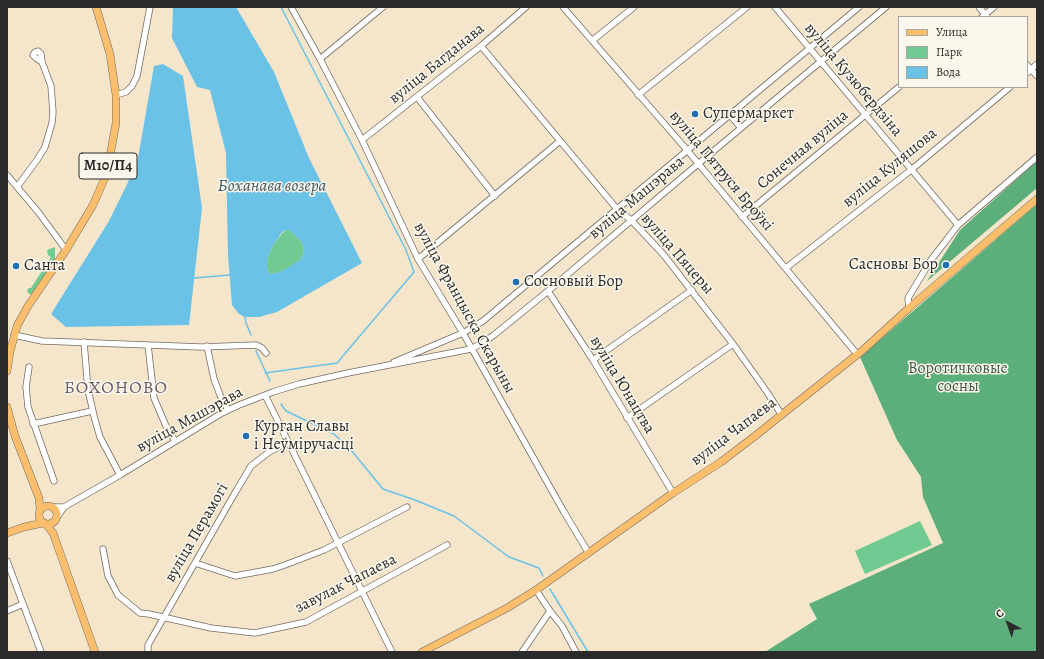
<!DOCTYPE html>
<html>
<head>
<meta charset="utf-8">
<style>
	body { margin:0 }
	#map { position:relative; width:1044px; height:659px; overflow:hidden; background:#f4e5cb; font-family:Alegreya,serif }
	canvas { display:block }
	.frame { position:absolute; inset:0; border:8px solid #2b2b2b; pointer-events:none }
	.legend { position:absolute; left:898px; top:16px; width:130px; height:72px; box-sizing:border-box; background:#fbf7ec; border:1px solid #a8a59f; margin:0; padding:5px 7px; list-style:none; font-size:12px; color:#2b2b2b }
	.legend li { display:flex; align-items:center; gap:8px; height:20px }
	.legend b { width:20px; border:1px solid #a8a59f }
	.north { position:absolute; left:988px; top:603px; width:40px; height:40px; -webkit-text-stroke:3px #fbf7ec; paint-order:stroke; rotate:319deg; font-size:11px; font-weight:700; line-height:16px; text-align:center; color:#2b2b2b }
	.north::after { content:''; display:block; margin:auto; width:14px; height:18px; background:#2b2b2b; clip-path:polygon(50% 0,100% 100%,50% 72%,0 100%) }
</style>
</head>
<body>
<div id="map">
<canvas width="1044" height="659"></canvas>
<div class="frame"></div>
<ul class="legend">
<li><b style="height:5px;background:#fabe6d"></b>Улица</li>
<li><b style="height:11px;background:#70ca91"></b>Парк</li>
<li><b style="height:11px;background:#6ac2e7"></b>Вода</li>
</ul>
<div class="north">С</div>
</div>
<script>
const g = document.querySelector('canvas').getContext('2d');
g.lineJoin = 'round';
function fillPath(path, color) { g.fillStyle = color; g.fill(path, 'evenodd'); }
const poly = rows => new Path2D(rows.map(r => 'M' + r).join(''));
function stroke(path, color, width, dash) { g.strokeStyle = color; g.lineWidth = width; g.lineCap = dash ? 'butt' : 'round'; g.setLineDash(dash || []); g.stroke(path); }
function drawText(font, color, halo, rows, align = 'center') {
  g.font = font + ' Alegreya,serif'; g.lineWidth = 3; g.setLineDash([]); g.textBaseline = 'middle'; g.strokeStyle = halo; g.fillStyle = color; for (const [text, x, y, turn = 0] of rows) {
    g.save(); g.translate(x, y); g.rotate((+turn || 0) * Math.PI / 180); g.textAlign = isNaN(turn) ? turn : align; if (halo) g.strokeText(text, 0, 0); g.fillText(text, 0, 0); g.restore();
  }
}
fillPath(poly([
	[289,230,300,240,304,248,303,255,300,260,290,267,280,272,270,274,267,269,267,263,269,254,274,244,284,231],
	[55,247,55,260,32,294,29,294,27,291,28,289,29,288,31,288,51,257,48,255,47,250],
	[920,521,932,545,865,574,855,551]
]), '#70ca91');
fillPath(poly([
	[1037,161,1037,188,927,281,960,230],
	[1037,204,1037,652,765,652,817,619,809,604,943,543,923,497,921,477,897,440,860,357]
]), '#5cae7b');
fillPath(poly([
	[173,7,236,7,274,72,309,158,362,263,277,312,259,317,245,317,239,314,232,305,228,255,226,153,210,90,197,87,172,38],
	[289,230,300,240,304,248,303,255,300,260,289,267,280,272,270,274,267,269,267,263,269,254,274,244,283,231],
	[163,64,183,76,202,208,189,325,66,327,51,314,109,221,137,164,154,66]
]), '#6ac2e7');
stroke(poly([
	[194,278,230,275],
	[245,317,246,323,251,335],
	[256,351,270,381],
	[265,373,337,363,414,272,406,250,281,7],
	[281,404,286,411,334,434,351,450,383,489,415,500,454,516,509,557,539,568,543,576],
	[550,589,588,652]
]), '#6ac2e7', 1.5);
const minor = poly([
	[291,7,320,59],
	[383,7,320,59,362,140,418,259,463,333,564,512,588,552],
	[563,7,687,150,857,354],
	[775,7,958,225],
	[979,7,987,17],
	[982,17,994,7],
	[593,40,634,7],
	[481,46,617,209,631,220,663,254,733,344,767,392,781,414],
	[1027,65,1037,76],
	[1027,73,1037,64],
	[116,95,126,92,132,86,137,76,150,7],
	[638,95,747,7],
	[417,97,495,196],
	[730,115,741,128],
	[362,140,481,46,526,7],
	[7,175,39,213,66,250],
	[17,187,37,160,45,147,52,123,53,112,51,86,42,62,41,54,38,51,35,52,33,55,36,58,42,62],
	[742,217,899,87],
	[418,259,560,141],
	[786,268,911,170,1010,87],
	[548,291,593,360,673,493],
	[909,308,908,298,931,260,958,225,1037,157],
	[14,335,42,341,201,347,256,345,262,348,266,353],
	[84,342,88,390,95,420,100,437,120,475],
	[148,345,154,398,166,426,175,441],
	[207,346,214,379,220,395,228,410],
	[593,360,692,290],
	[394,362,463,333,483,321,859,7],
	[29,367,26,387,28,407,54,481],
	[265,395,392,652],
	[627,418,733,344],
	[33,424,92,411],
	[52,507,64,507],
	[58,516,64,507,120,475,222,413,239,405,273,392,299,384,348,373,471,349,482,343,494,335,548,291,698,164,886,7],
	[103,549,108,576,118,595,140,613,149,614,211,628,255,633,306,622,447,545],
	[7,561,41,652],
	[195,563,235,576,273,569,285,565,324,550,407,507],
	[7,611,23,604],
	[550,611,562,626,576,652],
	[148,652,148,645,232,498,251,466,269,452,288,442],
	[522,652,550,611,536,590]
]);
const major = poly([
	[7,371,10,352,17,326,28,306,66,250,93,205,107,173,116,123,116,95,110,54,96,7],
	[7,407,15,436,39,498,40,510],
	'39 515a9 9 0 1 1 18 0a9 9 0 1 1-18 0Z',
	[46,524,53,533,95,652],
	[7,533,24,527,43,523],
	[422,652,507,608,536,590,673,493,721,462,755,436,863,350,909,308,1037,199]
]);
stroke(minor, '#716c63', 7);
stroke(major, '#716c63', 8);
stroke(minor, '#fff', 5.5);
stroke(major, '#fabe6d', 7);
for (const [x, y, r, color] of [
	[695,114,4,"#1f6fb2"],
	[946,265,4,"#1f6fb2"],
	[16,266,4,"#1f6fb2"],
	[516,282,4,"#1f6fb2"],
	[246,436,4,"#1f6fb2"]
]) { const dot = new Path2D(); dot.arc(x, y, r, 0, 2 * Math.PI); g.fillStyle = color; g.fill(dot); stroke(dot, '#fbf7ec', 1.5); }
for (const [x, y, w] of [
	[108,166,58]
]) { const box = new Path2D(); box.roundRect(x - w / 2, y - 13, w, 26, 3); g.fillStyle = '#fbf7ec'; g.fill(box); stroke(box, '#2b2b2b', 1); }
drawText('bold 15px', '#2b2b2b', null, [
	["М10/П4",108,166]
]);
drawText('16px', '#2b2b2b', '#fbf7ec', [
	["вуліца Багданава",437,64,-39],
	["вуліца Кузюбердзіна",853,80,50],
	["Сонечная вуліца",803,150,-40],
	["вуліца Куляшова",890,168,-39],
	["вуліца Пятруся Броўкі",721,171,50],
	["вуліца Машэрава",637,198,-40],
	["вуліца Пяцеры",677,254,49],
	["вуліца Францыска Скарыны",464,308,61],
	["вуліца Юнацтва",622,385,59],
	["вуліца Машэрава",190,420,-29],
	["вуліца Чапаева",734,432,-37],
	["вуліца Перамогі",197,533,-60],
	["завулак Чапаева",346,584,-27]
]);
drawText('16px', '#2b2b2b', '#fbf7ec', [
	["Супермаркет",703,114],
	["Сасновы Бор",938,265,"right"],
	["Санта",24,266],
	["Сосновый Бор",524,282],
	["Курган Славы",254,427],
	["і Неўміручасці",254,445]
], 'left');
drawText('16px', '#405b4a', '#fbf7ec', [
	["Воротичковые",958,369],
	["сосны",958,387]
]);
drawText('italic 17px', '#3e5863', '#fbf7ec', [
	["Боханава возера",272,187]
]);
g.letterSpacing = '1px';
drawText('18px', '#6b5a67', '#fbf7ec', [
	["БОХОНОВО",116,389]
]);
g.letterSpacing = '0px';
</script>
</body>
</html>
